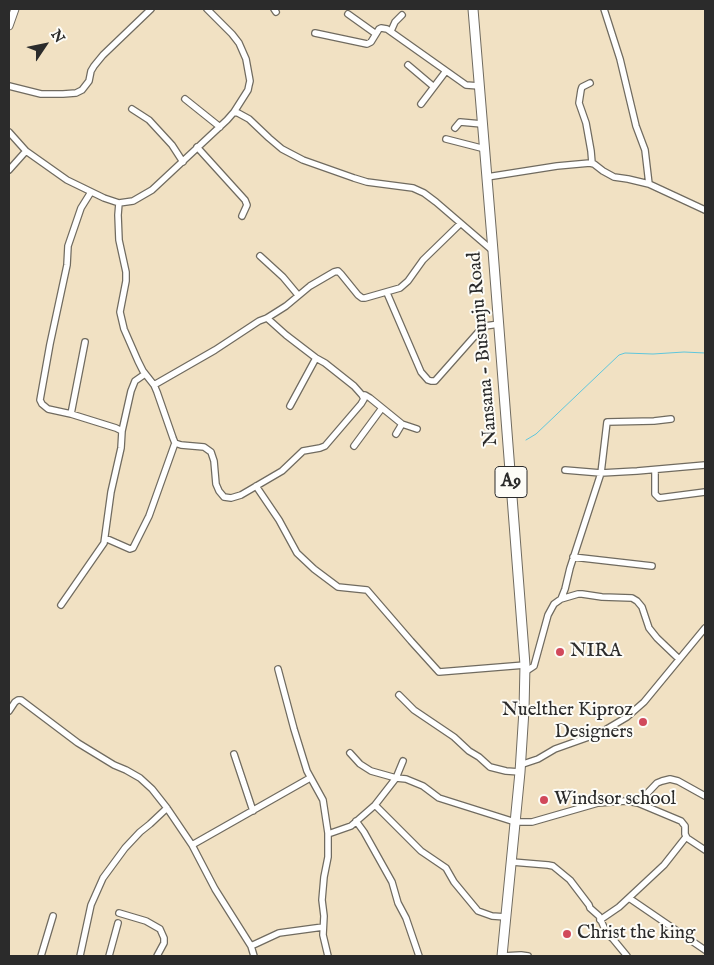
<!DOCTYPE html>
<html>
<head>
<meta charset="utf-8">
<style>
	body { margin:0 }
	#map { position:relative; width:714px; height:965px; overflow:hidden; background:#f1e1c3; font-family:"IM FELL English",serif }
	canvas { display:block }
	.frame { position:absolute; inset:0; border:10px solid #2b2b2b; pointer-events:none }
	.north { position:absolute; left:20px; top:20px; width:50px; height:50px; -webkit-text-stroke:4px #fdfcf7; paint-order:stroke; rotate:56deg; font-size:14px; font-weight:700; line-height:20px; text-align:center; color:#2b2b2b }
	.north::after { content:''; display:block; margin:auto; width:18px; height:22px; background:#2b2b2b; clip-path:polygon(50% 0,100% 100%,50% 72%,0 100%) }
</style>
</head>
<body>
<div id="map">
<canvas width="714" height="965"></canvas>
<div class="frame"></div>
<div class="north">N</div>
</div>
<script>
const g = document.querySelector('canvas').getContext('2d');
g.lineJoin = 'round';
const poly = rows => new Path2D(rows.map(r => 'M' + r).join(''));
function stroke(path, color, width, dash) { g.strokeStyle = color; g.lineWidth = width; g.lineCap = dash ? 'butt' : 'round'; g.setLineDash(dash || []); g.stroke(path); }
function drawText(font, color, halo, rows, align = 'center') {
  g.font = font + ' "IM FELL English",serif'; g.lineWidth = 4; g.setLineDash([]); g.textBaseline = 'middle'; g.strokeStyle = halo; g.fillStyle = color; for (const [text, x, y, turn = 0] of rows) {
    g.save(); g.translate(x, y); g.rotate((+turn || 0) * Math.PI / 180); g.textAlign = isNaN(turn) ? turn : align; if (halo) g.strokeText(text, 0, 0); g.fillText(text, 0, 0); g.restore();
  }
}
stroke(poly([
	[526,440,536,434,619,355,625,353,653,354,684,352,705,353]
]), '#5fc6dc', 1);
const minor = poly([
	[207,9,232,34,239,43,246,59,250,81,249,85,248,90,234,112],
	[274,9,276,12],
	[604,9,620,59,636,126,645,150,649,184],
	[348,14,376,34],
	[391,31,395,22,402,15],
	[315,33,367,44,371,42,379,29,381,28,387,29,466,85,479,86],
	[408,65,434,87],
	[590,83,582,87,581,90,579,103,586,123,591,151,592,163],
	[9,86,41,94,63,94,76,93,82,90,89,81,91,71,94,66,103,55,151,9],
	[185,99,220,127],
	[421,104,446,71],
	[132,109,149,120,172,145,183,162],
	[455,128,460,122,482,124],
	[9,132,26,151,67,180,104,198,119,203,133,201,152,190,227,120,234,112,238,113,249,119,269,138,282,149,303,160,354,178,367,182,413,188,424,193,436,202,493,251],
	[446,139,485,149],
	[197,147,245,200,247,205,242,216],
	[9,170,26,151],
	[487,177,557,166,590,163,594,164,603,171,614,177,628,179,649,184,705,210],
	[119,203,118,215,119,240,126,272,126,281,120,312,124,329,138,361,143,371,154,385,157,392,173,438,175,443,181,445,204,447,211,452,214,461,216,484,219,491,224,497,231,498,241,495,282,471,303,451,320,448,325,446,361,404,364,399,362,395],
	[260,256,283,277,298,295],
	[387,293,421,372,428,380,431,381,435,381,481,329,485,326,499,324],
	[267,318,286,335,316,358,325,363,354,386,362,395,365,395,370,398,402,424,417,429],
	[154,385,215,350,259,321,267,318,286,306,310,286,334,272,338,271,341,274,358,295,362,298,365,298,400,288,408,281,423,260,460,224],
	[290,406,316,358],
	[71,414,85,342],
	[122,431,131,391,135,381,145,374],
	[396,434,402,424],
	[354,446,382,408],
	[565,470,601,473,607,422,654,421,671,419],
	[655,470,655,494,659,498,705,492],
	[256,486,279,520,297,553,314,569,338,587,367,590,411,641,439,672,525,665],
	[105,538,130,549,133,548,149,516,175,443],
	[573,557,652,566],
	[561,599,578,594,582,594,602,597,632,598,637,601,642,607,649,628,657,638,679,659],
	[61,605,104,543,111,492,121,448,122,431,116,428,71,414,48,409,42,404,40,400,50,344,67,265,68,246,81,208,91,192],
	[278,669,294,729,307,771,323,800,328,833,331,833,351,826,375,805,396,778,403,761],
	[525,672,534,666,548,615,554,604,561,599,565,589,570,568,601,473,637,471,705,465],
	[399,695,414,710,454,737,469,751,479,757,490,767,506,771,520,772],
	[9,711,15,702,18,700,21,700,78,743,114,765,126,770,140,778,152,789,167,808,192,845,215,889,251,946,254,956],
	[350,753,360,764,371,771,396,778,406,779,423,786,439,798,515,822,532,822,598,803,626,801,638,803,681,821,685,826,685,834,687,838,705,850],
	[234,754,253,811],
	[520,765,538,759,555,749,600,733,627,717,644,702,705,628],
	[638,803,657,783,662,781,670,779,678,781,705,796],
	[375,805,421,851,446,868,454,882,478,911,492,916,506,917],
	[356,821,364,832,392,882,398,903,406,918,419,956],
	[192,845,310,778],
	[512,862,548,865,553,866,570,880,589,905,590,908,599,916,607,934,613,939,627,956],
	[629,898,705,950],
	[119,913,146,921,160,929,164,938,164,943,157,956],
	[600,920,619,907,664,865,686,837],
	[251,946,279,933,323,927],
	[41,956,53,916],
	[80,956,91,905,103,878,125,848,140,832,150,824,167,808],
	[109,956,118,923],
	[328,956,323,935,324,916,322,900,324,877,328,857,328,833],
	[502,956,521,955,528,956]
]);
const tertiary = poly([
	[9,26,15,9]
]);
const primary = poly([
	[473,9,493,251,525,665,524,710,520,772,502,956]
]);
stroke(minor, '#706b60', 8);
stroke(tertiary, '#706b60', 9);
stroke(primary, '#706b60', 11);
stroke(minor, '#fff', 5.5);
stroke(tertiary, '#fff', 7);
stroke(primary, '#fff', 9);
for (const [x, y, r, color] of [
	[560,652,5,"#d1495b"],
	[643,722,5,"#d1495b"],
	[544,800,5,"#d1495b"],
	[567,934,5,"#d1495b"]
]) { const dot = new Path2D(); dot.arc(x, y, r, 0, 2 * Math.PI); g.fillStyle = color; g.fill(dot); stroke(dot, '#fdfcf7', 2); }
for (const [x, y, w] of [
	[511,482,32]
]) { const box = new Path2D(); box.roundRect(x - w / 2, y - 15.5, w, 31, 4); g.fillStyle = '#fdfcf7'; g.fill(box); stroke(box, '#2b2b2b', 1); }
drawText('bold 18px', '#2b2b2b', null, [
	["A9",511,482]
]);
drawText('19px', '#2b2b2b', '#fdfcf7', [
	["Nansana - Busunju Road",484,349,-95]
]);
drawText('19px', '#2b2b2b', '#fdfcf7', [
	["NIRA",570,652],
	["Nuelther Kiproz",633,711,"right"],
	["Designers",633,733,"right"],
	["Windsor school",554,800],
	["Christ the king",577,934]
], 'left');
</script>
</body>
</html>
